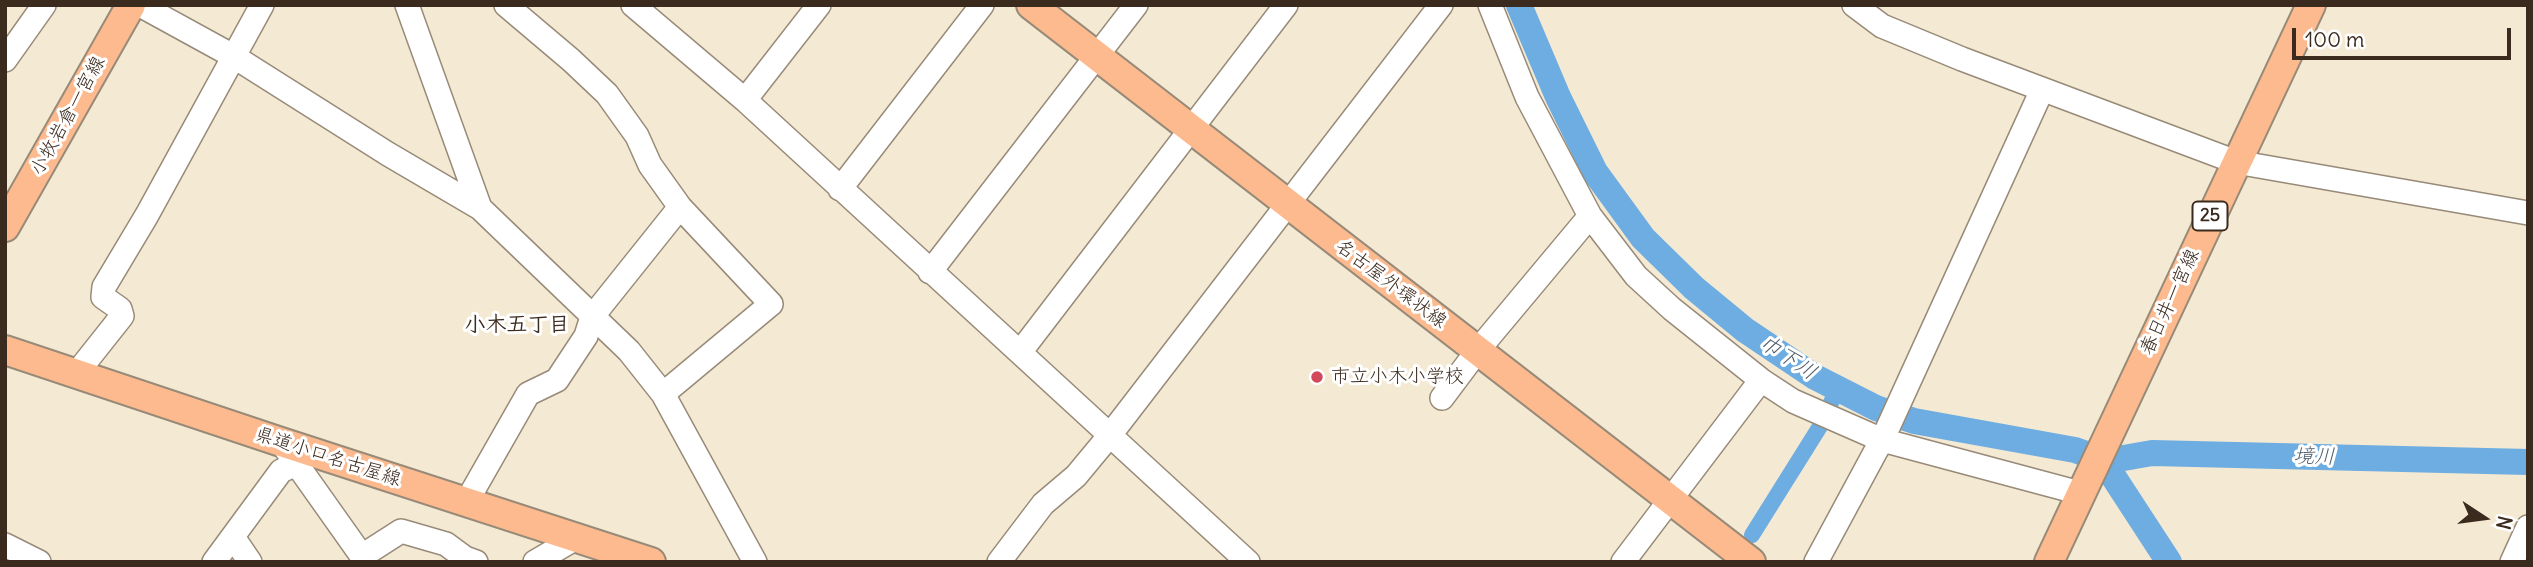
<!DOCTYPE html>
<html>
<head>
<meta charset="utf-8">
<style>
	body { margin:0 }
	#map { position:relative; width:2533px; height:567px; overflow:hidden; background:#f4e9d3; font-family:Delius,sans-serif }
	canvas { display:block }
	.frame { position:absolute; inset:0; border:7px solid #3b2a1e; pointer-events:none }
	.north { position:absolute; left:2449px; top:483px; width:70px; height:70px; -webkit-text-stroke:5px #fff; paint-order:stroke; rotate:103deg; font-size:19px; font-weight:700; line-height:28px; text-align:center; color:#3b2a1e }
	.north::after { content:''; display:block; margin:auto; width:24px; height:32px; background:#3b2a1e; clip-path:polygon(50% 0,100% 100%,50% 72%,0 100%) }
	.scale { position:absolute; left:2292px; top:28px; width:219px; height:32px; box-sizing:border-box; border:4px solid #3b2a1e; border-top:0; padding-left:9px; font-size:21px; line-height:24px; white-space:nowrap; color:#3b2a1e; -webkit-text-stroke:5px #fff; paint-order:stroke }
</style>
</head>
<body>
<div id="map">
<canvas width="2533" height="567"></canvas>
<div class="frame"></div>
<div class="north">N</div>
<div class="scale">100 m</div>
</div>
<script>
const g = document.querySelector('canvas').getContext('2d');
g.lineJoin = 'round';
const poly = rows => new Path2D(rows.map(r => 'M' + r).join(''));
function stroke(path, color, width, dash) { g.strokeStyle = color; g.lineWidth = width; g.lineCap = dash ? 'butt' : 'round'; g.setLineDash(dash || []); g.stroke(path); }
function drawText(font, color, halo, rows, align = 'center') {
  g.font = font + ' Delius,"Klee One",sans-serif'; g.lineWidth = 6; g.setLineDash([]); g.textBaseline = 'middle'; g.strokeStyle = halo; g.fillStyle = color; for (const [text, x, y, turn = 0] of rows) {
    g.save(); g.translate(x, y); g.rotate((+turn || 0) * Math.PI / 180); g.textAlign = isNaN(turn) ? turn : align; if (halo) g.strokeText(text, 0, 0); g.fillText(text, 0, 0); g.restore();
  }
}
stroke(poly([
	[1752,535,1819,428,1837,390]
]), '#6eade1', 16);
stroke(poly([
	[1519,5,1558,97,1595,172,1643,238,1694,288,1745,330,1815,377,1876,408,1914,421,2075,450,2089,455,2101,462,2111,473,2169,562],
	[2101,462,2152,453,2528,462]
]), '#6eade1', 26);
const minor = poly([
	[140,5,233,56,388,154,480,208,629,351,663,394,755,562],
	[407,5,480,208],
	[506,5,571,60,607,94,637,136,650,165,680,207,771,304,663,394],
	[633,5,745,100,1248,562],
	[1490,5,1527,97,1590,216,1636,276,1672,309,1761,380,1793,401,1882,440,2080,493],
	[1854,5,1882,26,1962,59,2236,162,2528,213],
	[5,60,44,5],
	[745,100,819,5],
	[840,189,982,5],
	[930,272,1136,5],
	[1021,351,1286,5],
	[76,374,122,316,120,309,103,297,104,287,147,215,262,5],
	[1442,398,1478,350,1590,216],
	[281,442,366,562],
	[467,501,528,394,557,380,586,336,592,317,680,207],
	[233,537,250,562],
	[5,545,39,562],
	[362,556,401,531,446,544,465,558,476,562],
	[214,562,281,471,296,464],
	[535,562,576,538],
	[999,562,1043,504,1076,476,1110,435,1441,5],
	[1623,562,1761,380],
	[1816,562,1885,434,2042,90],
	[2512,562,2528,527]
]);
const major = poly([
	[1031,5,1751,562],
	[5,227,131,5],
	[5,350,281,442,651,562],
	[2049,562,2311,5]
]);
stroke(minor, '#988a78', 26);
stroke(major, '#988a78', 32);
stroke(minor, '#fff', 23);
stroke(major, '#fcba8e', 28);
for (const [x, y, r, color] of [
	[1317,377,7,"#d1495b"]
]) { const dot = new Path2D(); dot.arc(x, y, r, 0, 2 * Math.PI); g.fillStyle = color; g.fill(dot); stroke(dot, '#fff', 2.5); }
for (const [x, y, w] of [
	[2210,216,35]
]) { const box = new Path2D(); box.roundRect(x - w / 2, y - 14.5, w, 29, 5); g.fillStyle = '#fff'; g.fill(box); stroke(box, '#3b2a1e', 2); }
drawText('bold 18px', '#3b2a1e', null, [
	["25",2210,216]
]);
drawText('19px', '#3b2a1e', '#fff', [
	["小牧岩倉一宮線",68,116,-61],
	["名古屋外環状線",1391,284,37],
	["春日井一宮線",2170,302,-65],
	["県道小口名古屋線",328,457,18]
]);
drawText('19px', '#3b2a1e', '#fff', [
	["市立小木小学校",1331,377]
], 'left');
drawText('bold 21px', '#3b2a1e', '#fff', [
	["小木五丁目",517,325]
]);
drawText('italic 21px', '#4f5e6c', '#fff', [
	["巾下川",1788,358,33],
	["境川",2314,457,1]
]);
</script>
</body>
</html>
